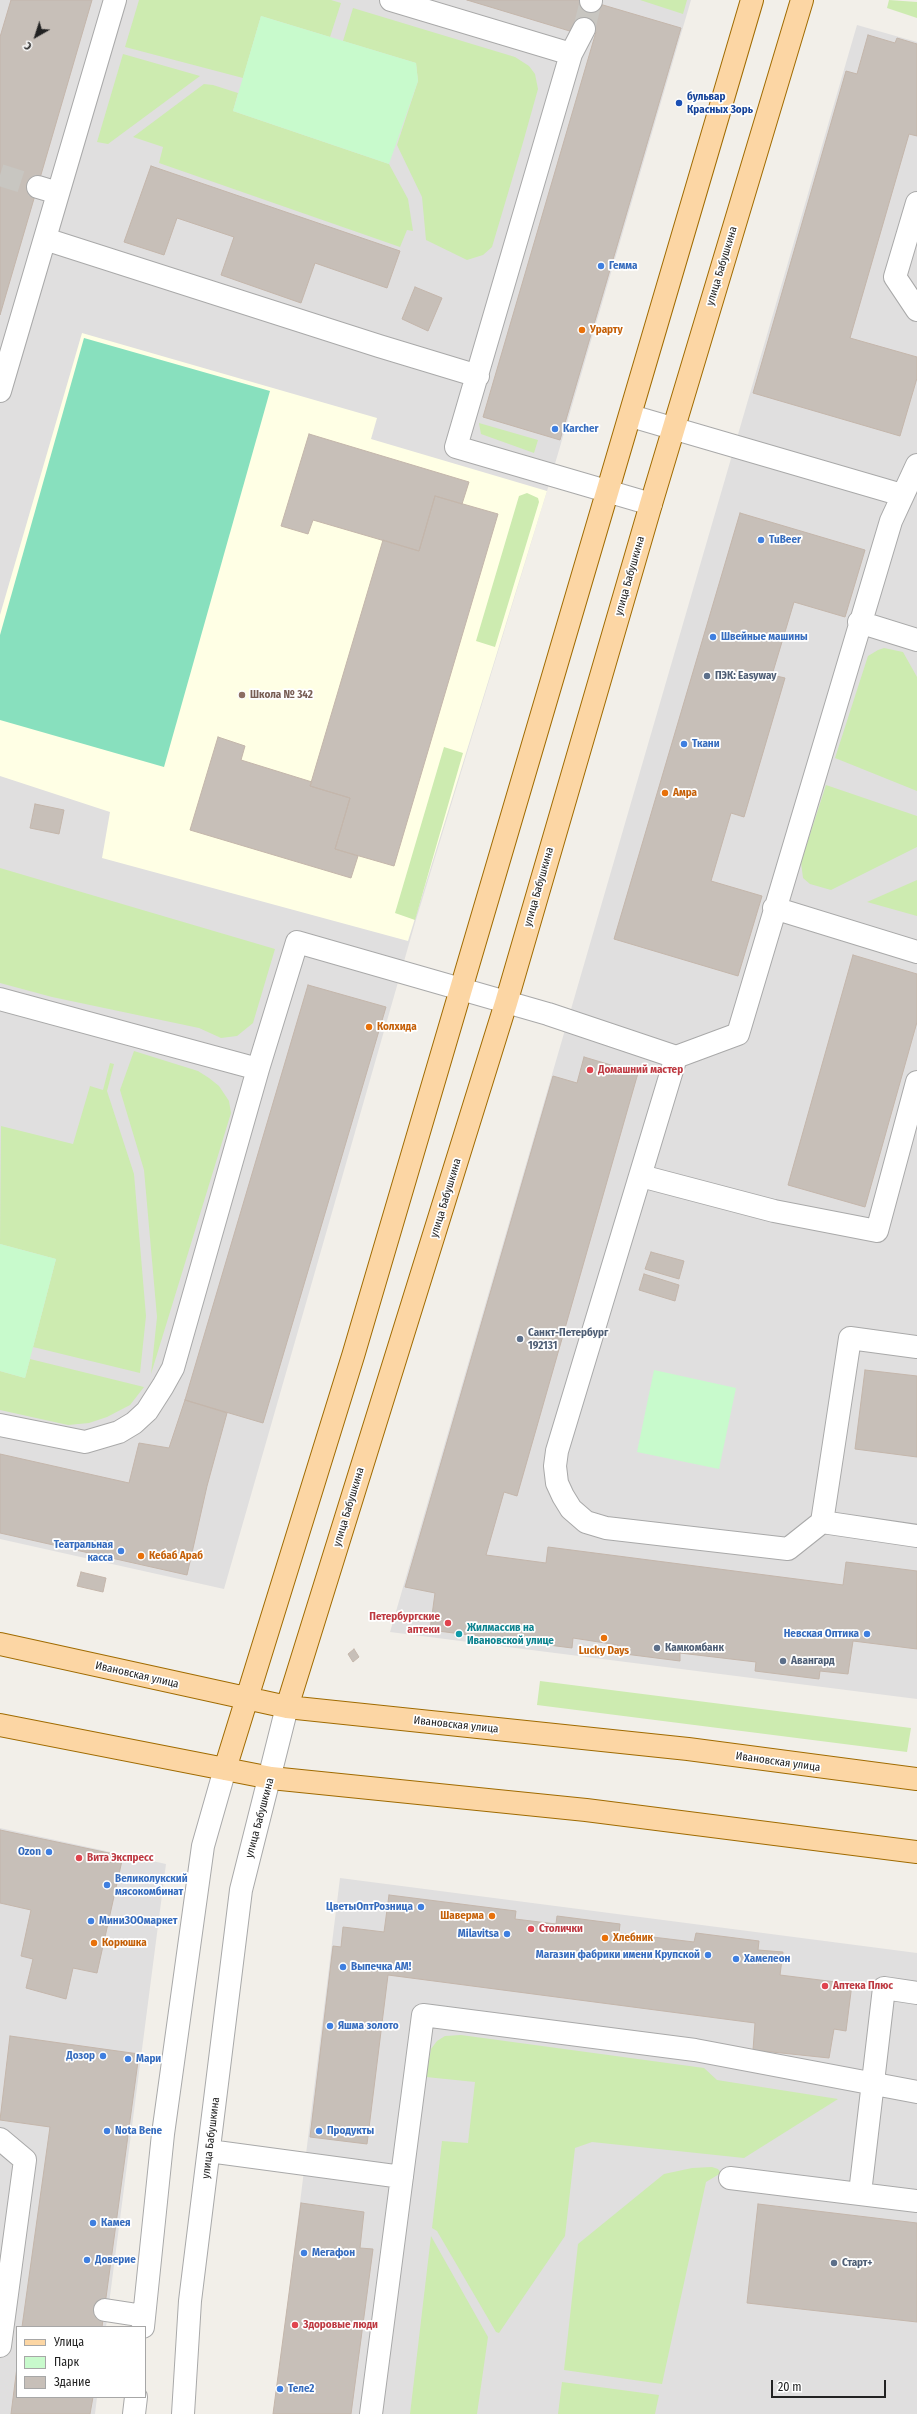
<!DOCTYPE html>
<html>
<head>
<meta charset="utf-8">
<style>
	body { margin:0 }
	#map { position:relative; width:917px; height:2414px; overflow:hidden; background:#f2efe9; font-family:"Fira Sans Condensed",sans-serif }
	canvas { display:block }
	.legend { position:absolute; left:16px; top:2326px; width:130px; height:72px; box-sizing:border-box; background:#fff; border:1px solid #a7a7a7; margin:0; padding:5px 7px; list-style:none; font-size:12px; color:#222 }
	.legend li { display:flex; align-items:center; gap:8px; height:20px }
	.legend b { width:20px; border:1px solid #a7a7a7 }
	.north { position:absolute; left:16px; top:16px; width:40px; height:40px; -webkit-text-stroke:3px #fff; paint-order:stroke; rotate:219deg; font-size:11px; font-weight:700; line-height:16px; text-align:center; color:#222 }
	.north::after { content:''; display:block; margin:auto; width:14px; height:18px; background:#222; clip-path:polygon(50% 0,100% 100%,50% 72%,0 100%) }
	.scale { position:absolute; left:771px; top:2380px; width:115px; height:18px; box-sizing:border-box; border:2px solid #222; border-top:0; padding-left:5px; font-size:12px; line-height:14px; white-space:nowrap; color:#222; -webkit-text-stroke:3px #fff; paint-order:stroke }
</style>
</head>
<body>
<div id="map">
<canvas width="917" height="2414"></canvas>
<ul class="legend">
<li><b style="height:5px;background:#fcd6a4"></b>Улица</li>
<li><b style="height:11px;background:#c8facc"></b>Парк</li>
<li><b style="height:11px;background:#c7bfb8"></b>Здание</li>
</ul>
<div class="north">С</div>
<div class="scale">20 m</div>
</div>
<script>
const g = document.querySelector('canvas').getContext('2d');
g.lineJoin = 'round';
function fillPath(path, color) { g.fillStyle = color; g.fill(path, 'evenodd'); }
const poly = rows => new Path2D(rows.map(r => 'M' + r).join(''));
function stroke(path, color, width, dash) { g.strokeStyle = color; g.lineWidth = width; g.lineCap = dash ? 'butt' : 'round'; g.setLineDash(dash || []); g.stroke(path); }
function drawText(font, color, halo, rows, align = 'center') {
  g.font = font + ' "Fira Sans Condensed",sans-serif'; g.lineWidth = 3.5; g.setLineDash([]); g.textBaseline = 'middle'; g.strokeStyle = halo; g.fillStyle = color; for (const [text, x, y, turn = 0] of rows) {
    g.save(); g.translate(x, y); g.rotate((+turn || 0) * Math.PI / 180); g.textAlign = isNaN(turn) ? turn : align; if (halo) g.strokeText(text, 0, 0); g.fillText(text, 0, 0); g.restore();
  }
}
fillPath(poly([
	[0,0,691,0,547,491,415,923,224,1589,0,1539],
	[857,25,917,42,917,1699,390,1632],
	[0,1828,166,1864,106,2327,17,2327,17,2397,97,2397,95,2414,0,2414],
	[340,1878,917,1953,917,2414,274,2414]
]), '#e0dfdf');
fillPath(poly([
	[82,333,377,418,371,439,547,491,408,941,102,858,110,812,0,776,0,615]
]), '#ffffe5');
fillPath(poly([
	[139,0,331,0,341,3,330,37,261,16,243,78,125,47],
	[640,0,687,0,683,14],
	[889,0,917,2,917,18,887,8],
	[353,8,515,57,529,66,535,74,538,89,522,146,492,247,483,255,467,260,426,240,422,197,397,145,418,81,416,63,343,41],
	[123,54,200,76,108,144,97,142],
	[204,84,213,85,238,93,233,111,389,164,408,199,413,231,407,230,400,247,159,163,163,147,133,137],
	[479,423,538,440,534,453,481,434],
	[527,493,538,498,539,502,495,647,476,641,519,496],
	[884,648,903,652,917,677,917,791,835,758,868,656,878,650],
	[444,747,463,753,415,920,395,913],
	[826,785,917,816,917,847,831,890,810,884,803,878,801,862],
	[0,868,275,949,253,1023,237,1036,221,1038,199,1028,52,997,0,983],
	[917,880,917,916,867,902],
	[134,1051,198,1071,209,1078,219,1086,229,1101,231,1113,151,1374,157,1317,144,1170,120,1090],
	[110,1063,114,1064,107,1091,134,1174,146,1316,140,1373,33,1347,56,1259,0,1244,1,1126,73,1144,90,1086,103,1090],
	[30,1359,144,1387,130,1405,107,1417,89,1423,68,1425,0,1410,0,1371,25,1378],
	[540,1681,911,1728,907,1752,537,1705],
	[461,2035,704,2068,717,2080,838,2099,744,2158,592,2142,575,2148,565,2236,499,2333,496,2332,437,2231,432,2228,442,2141,468,2143,475,2082,426,2077,431,2049,437,2041,445,2036],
	[712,2167,718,2169,721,2173,706,2182,662,2384,564,2370,578,2244,664,2174,692,2168],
	[431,2236,488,2337,477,2414,410,2414],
	[562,2382,659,2395,655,2414,558,2414]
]), '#cdebb0');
fillPath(poly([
	[261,16,416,63,418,81,389,164,233,111],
	[0,1244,56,1259,25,1378,0,1371],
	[654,1370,736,1388,719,1469,637,1452]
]), '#c8facc');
fillPath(poly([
	[84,338,270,391,164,767,0,720,0,635]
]), '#88e0be');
const building = poly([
	[11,0,92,0,0,315,0,37,11,0],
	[467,0,586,0,681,28,560,440,483,417,596,32,575,26,573,32,467,0],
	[868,35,895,43,897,38,917,44,917,136,909,134,850,338,917,357,917,378,900,436,753,393,846,71,857,74,868,35],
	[151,166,400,251,387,288,315,263,301,303,221,275,234,237,177,218,164,255,124,242,151,166],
	[415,287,442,298,428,331,402,319,415,287],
	[309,434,469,482,462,504,435,496,419,551,313,520,308,534,281,526,309,434],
	[435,496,498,514,394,866,335,849,350,798,310,786,383,540,419,551,435,496],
	[740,513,865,550,845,617,794,602,772,675,785,678,744,817,731,813,711,881,762,896,738,976,614,939,740,513],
	[218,737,245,746,241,760,312,782,310,786,350,798,335,849,358,856,351,878,190,830,218,737],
	[35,804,64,810,59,834,30,828,35,804],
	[853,955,917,974,917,1022,865,1207,788,1185,853,955],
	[308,985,386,1007,263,1423,185,1400,308,985],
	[584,1057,638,1073,517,1496,504,1492,486,1555,546,1563,548,1547,843,1585,846,1562,917,1571,917,1649,853,1641,848,1674,820,1671,819,1679,755,1671,756,1662,680,1653,680,1661,617,1653,618,1645,573,1638,572,1648,430,1630,435,1593,405,1587,553,1076,577,1083,584,1057],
	[651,1252,684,1261,679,1279,645,1269,651,1252],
	[644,1274,679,1285,675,1301,639,1290,644,1274],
	[865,1370,917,1376,917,1457,855,1449,865,1370],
	[185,1400,227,1413,207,1486,187,1575,0,1533,0,1454,129,1483,139,1443,169,1448,185,1400],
	[81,1572,106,1578,103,1592,77,1586,81,1572],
	[354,1649,359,1657,353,1662,348,1654,354,1649],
	[0,1830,123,1856,97,1973,73,1968,66,1999,26,1988,33,1959,21,1956,31,1910,0,1903,0,1830],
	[389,1895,516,1911,515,1919,556,1924,557,1916,620,1924,619,1933,694,1942,696,1933,759,1941,758,1950,783,1952,780,1975,852,1984,846,2031,834,2029,829,2058,753,2050,755,2023,388,1975,367,2144,310,2137,333,1946,341,1947,343,1927,384,1932,389,1895],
	[10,2036,139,2054,102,2327,22,2327,50,2127,0,2120,10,2036],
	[301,2203,364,2212,360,2248,373,2249,351,2414,273,2414,301,2203],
	[758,2204,917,2223,917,2322,747,2303,758,2204],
	[17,2367,17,2397,93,2397,90,2414,11,2414,17,2367]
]);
fillPath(building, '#c7bfb8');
stroke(building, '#c4b6ab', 1);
stroke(poly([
	[584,29,591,1],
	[0,175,38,187]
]), '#c8c6c1', 22, [22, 11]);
const minor = poly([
	[391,0,571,54],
	[591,1,591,0],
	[584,29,571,54,456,447,651,504],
	[38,187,58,193],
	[917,203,895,277,917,310],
	[45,239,379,346,478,376],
	[0,391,115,0],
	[631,416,902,495],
	[859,622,917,640],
	[774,908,917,952],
	[0,999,258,1069],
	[676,1057,557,1451,555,1466,557,1483,563,1496,571,1509,586,1522,606,1528,788,1549,822,1522,917,1536],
	[641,1176,774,1211,877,1231,917,1082],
	[0,1425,85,1442,119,1432,134,1423,147,1411,163,1386,173,1368,258,1069,297,942,548,1014,676,1057,738,1034,891,521,917,465],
	[822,1522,850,1338,917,1347],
	[0,2139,25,2160,0,2346],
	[209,2151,402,2177],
	[730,2178,917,2201],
	[860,2193,884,1988,917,1993],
	[105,2310,144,2316],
	[143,2327,163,2134,203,1846,225,1769],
	[134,2414,136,2397],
	[183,2414,190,2301,241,1890,287,1707],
	[371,2414,423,2015,695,2050,917,2092]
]);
const major = poly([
	[0,1644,287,1707,688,1749,917,1779],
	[287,1707,506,1003,651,504,802,0],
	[0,1725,271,1778,586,1810,917,1852],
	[225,1769,353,1356,752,0]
]);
stroke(minor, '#a9a9a9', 24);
stroke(major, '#a06b00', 24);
stroke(minor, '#fff', 22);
stroke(major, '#fcd6a4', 22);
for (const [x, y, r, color] of [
	[679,103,4,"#1a4fb4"],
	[601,266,4,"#3f7fe0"],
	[582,330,4,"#e8710a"],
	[555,429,4,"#3f7fe0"],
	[761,540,4,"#3f7fe0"],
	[713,637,4,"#3f7fe0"],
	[707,676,4,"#5c6f8a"],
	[242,695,4,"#8d6e63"],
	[684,744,4,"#3f7fe0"],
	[665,793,4,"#e8710a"],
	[369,1027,4,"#e8710a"],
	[590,1070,4,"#e0444e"],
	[520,1339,4,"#5c6f8a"],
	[121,1551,4,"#3f7fe0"],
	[141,1556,4,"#e8710a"],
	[448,1623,4,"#e0444e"],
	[459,1634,4,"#0f9aa8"],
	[867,1634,4,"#3f7fe0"],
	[604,1638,4,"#e8710a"],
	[657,1648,4,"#5c6f8a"],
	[783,1661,4,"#5c6f8a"],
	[49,1852,4,"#3f7fe0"],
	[79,1858,4,"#e0444e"],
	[107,1885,4,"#3f7fe0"],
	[421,1907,4,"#3f7fe0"],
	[492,1916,4,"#e8710a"],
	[91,1921,4,"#3f7fe0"],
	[531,1929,4,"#e0444e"],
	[507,1934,4,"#3f7fe0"],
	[605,1938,4,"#e8710a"],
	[94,1943,4,"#e8710a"],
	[708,1955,4,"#3f7fe0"],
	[736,1959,4,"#3f7fe0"],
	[343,1967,4,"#3f7fe0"],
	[825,1986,4,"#e0444e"],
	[330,2026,4,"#3f7fe0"],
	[103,2056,4,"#3f7fe0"],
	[128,2059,4,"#3f7fe0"],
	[107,2131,4,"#3f7fe0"],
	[319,2131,4,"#3f7fe0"],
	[93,2223,4,"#3f7fe0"],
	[304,2253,4,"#3f7fe0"],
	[87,2260,4,"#3f7fe0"],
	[834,2263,4,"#5c6f8a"],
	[295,2325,4,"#e0444e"],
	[280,2389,4,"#3f7fe0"]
]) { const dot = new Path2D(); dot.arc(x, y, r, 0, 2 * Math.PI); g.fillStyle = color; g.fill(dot); stroke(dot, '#fff', 1.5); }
drawText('bold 11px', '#164399', '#fff', [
	["бульвар",687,97],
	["Красных Зорь",687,110]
], 'left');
drawText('bold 11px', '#366cbe', '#fff', [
	["Гемма",609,266],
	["Karcher",563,429],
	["TuBeer",769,540],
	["Швейные машины",721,637],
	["Ткани",692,744],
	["Театральная",113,1545,"right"],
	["касса",113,1558,"right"],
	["Невская Оптика",859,1634,"right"],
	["Ozon",41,1852,"right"],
	["Великолукский",115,1879],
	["мясокомбинат",115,1892],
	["ЦветыОптРозница",413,1907,"right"],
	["МиниЗООмаркет",99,1921],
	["Milavitsa",499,1934,"right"],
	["Магазин фабрики имени Крупской",700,1955,"right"],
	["Хамелеон",744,1959],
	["Выпечка АМ!",351,1967],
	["Яшма золото",338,2026],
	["Дозор",95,2056,"right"],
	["Мари",136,2059],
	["Nota Bene",115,2131],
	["Продукты",327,2131],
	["Камея",101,2223],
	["Мегафон",312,2253],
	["Доверие",95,2260],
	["Теле2",288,2389]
], 'left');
drawText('11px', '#222', '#fff', [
	["улица Бабушкина",722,266,-73],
	["улица Бабушкина",630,576,-74],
	["улица Бабушкина",539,887,-74],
	["улица Бабушкина",446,1198,-73],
	["улица Бабушкина",349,1507,-73],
	["Ивановская улица",137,1675,13],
	["Ивановская улица",456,1725,6],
	["Ивановская улица",778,1762,8],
	["улица Бабушкина",260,1818,-75],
	["улица Бабушкина",211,2138,-83]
]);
drawText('bold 11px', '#c56008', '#fff', [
	["Урарту",590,330],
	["Амра",673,793],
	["Колхида",377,1027],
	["Кебаб Араб",149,1556],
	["Lucky Days",604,1651,"center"],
	["Шаверма",484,1916,"right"],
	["Хлебник",613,1938],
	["Корюшка",102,1943]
], 'left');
drawText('bold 11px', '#4e5e75', '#fff', [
	["ПЭК: Easyway",715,676],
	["Санкт-Петербург",528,1333],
	["192131",528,1346],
	["Камкомбанк",665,1648],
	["Авангард",791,1661],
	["Старт+",842,2263]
], 'left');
drawText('bold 11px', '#785e54', '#fff', [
	["Школа № 342",250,695]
], 'left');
drawText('bold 11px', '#be3a42', '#fff', [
	["Домашний мастер",598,1070],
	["Петербургские",440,1617,"right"],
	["аптеки",440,1630,"right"],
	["Вита Экспресс",87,1858],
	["Столички",539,1929],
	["Аптека Плюс",833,1986],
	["Здоровые люди",303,2325]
], 'left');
drawText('bold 11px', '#0d838f', '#fff', [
	["Жилмассив на",467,1628],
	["Ивановской улице",467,1641]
], 'left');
</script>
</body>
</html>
